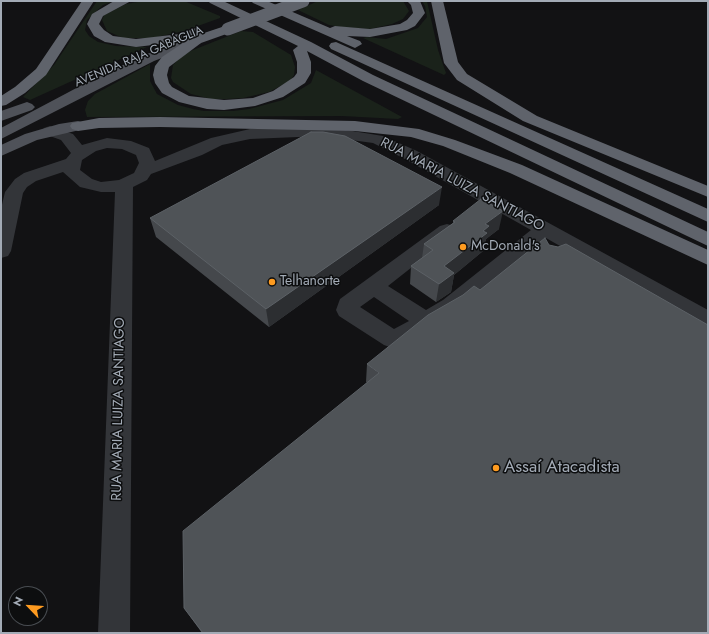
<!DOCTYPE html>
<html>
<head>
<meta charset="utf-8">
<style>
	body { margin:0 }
	#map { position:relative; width:709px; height:634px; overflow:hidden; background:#121214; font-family:Jost,sans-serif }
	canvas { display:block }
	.frame { position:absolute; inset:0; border:2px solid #a3abb6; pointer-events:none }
	.north { position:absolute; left:8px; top:586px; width:40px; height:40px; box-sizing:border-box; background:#0d0e0f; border:1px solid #494d52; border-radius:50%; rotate:295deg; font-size:11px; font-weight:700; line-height:16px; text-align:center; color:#a3abb6 }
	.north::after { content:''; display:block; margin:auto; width:14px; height:18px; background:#fe9b20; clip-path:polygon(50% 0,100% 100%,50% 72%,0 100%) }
</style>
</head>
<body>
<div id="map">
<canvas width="709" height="634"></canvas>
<div class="frame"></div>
<div class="north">N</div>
</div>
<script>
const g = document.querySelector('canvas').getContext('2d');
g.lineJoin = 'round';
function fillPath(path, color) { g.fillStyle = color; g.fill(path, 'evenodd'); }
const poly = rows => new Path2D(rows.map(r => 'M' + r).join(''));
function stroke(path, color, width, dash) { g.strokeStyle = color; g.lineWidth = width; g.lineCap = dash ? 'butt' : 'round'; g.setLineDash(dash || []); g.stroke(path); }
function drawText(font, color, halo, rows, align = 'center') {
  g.font = font + ' Jost,sans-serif'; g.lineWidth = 3; g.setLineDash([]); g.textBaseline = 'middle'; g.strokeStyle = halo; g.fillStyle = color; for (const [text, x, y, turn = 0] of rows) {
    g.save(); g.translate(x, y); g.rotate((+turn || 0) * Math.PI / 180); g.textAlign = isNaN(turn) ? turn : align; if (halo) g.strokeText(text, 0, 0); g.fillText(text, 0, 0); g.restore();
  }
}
fillPath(poly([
	[97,1,114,1,103,5,87,20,85,30,89,36,98,42,116,46,147,47,30,100,23,97,54,65],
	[143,1,184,1,220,16,220,18,184,31,152,38,123,38,107,31,102,20,104,15,126,4],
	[318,1,403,1,409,11,403,19,392,24,370,29,341,27,329,25,298,10],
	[422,1,427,1,438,50,446,73,444,75,363,38,367,37,386,39,418,28,427,17,425,6],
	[241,31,253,32,291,55,295,67,294,75,290,81,269,92,243,98,227,99,211,99,191,94,173,82,171,78,173,65,180,58,188,52],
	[150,64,150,81,157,94,178,105,193,109,204,111,233,111,249,109,283,100,311,83,316,70,402,117,398,119,342,116,87,117,85,110,88,101,95,94]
]), '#1a221a');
fillPath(poly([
	[50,126,73,134,82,145,107,138,131,141,149,148,155,161,211,138,250,129,322,126,383,136,417,151,708,310,708,328,700,326,546,238,459,312,404,345,392,348,384,345,339,316,336,310,340,299,440,226,447,224,454,226,457,230,454,234,388,286,426,310,443,300,531,230,405,159,373,143,322,136,250,139,222,145,202,155,151,174,147,180,133,187,130,633,98,633,115,192,101,192,80,187,63,172,36,181,27,187,23,193,11,251,8,256,1,258,1,209,5,192,15,179,24,173,66,159,71,153,61,140,44,134,42,131,44,128,50,126],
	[107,148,122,149,136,155,139,163,134,173,119,180,101,182,92,179,80,170,82,160,96,151,107,148],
	[374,297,409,321,394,329,360,307,374,297]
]), '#333539');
fillPath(poly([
	[196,36,202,40,201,43,154,61,1,139,1,128,84,84,144,55,196,36],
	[27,102,32,104,35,107,32,110,1,121,1,111,27,102],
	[78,121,84,123,86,126,84,129,37,140,1,156,1,145,25,134,59,124,78,121]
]), '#4f5259');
fillPath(poly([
	[82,1,94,1,46,75,25,93,6,105,1,106,1,96,15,87,36,69,82,1],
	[114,1,131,1,103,16,99,24,104,30,113,36,136,39,180,34,196,28,200,29,202,32,201,34,228,25,232,26,234,29,232,32,201,43,169,67,167,75,169,83,172,87,189,96,224,100,253,98,273,91,294,77,297,73,297,62,293,50,298,46,210,3,208,1,223,1,311,42,373,75,708,232,708,246,363,81,307,51,311,62,311,73,305,83,283,97,255,106,224,110,207,109,179,102,162,93,155,83,153,75,155,66,162,57,186,41,136,47,105,42,94,36,87,24,92,14,114,1],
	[251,1,267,1,330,28,335,26,370,29,400,24,407,20,413,13,411,5,407,1,420,1,425,13,415,26,407,30,370,37,347,36,360,41,362,44,355,48,253,3,251,1],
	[431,1,443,1,458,62,467,74,537,116,708,186,708,197,523,121,457,80,444,63,431,1],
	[336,42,708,209,708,222,331,49,329,46,331,43,336,42],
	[160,117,355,121,419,129,455,140,522,165,708,250,708,265,510,173,443,146,411,137,355,131,160,127,99,128,78,131,72,129,70,126,72,123,99,118,160,117]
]), '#5f636b');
stroke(poly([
	[228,29,303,1]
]), '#5f636b', 13);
fillPath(poly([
	[439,205,269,327,156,237,150,218],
	[453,221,499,229,486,239,483,251,454,275,451,292,436,302,410,284,411,266,422,258,424,244,453,223],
	[367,364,708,633,202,633,184,608,367,382,366,382]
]), '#45484c');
fillPath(poly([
	[442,187,439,205,269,327,266,309],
	[503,211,499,229,486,239,483,251,454,275,451,292,436,302,439,284,444,266,483,231,485,224]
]), '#2c2e31');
const building = poly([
	[311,132,323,132,345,136,442,187,266,309,150,218,311,132],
	[481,199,503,211,485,224,489,226,483,231,487,233,444,266,454,273,439,284,411,266,433,250,424,244,455,222,453,221,481,199],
	[545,238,549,245,558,247,566,244,708,325,708,633,203,633,184,608,183,531,379,373,367,364,428,315,463,295,474,286,480,290,545,238]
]);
fillPath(building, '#4f5357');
stroke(building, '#5c6166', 1);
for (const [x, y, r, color] of [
	[463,247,4,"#fe9b20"],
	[272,282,4,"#fe9b20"],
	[496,468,4,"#fe9b20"]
]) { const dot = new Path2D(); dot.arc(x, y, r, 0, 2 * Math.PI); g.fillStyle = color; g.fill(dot); stroke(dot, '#0d0e0f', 1.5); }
drawText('12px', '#a3abb6', '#0d0e0f', [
	["AVENIDA RAJA GABÁGLIA",139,57,-23]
]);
drawText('14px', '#a3abb6', '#0d0e0f', [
	["RUA MARIA LUIZA SANTIAGO",462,185,28],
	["RUA MARIA LUIZA SANTIAGO",119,409,-89]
]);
drawText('14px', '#a3abb6', '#0d0e0f', [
	["McDonald's",471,247],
	["Telhanorte",280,282]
], 'left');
drawText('17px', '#a3abb6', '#0d0e0f', [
	["Assaí Atacadista",504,468]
], 'left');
</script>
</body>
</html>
